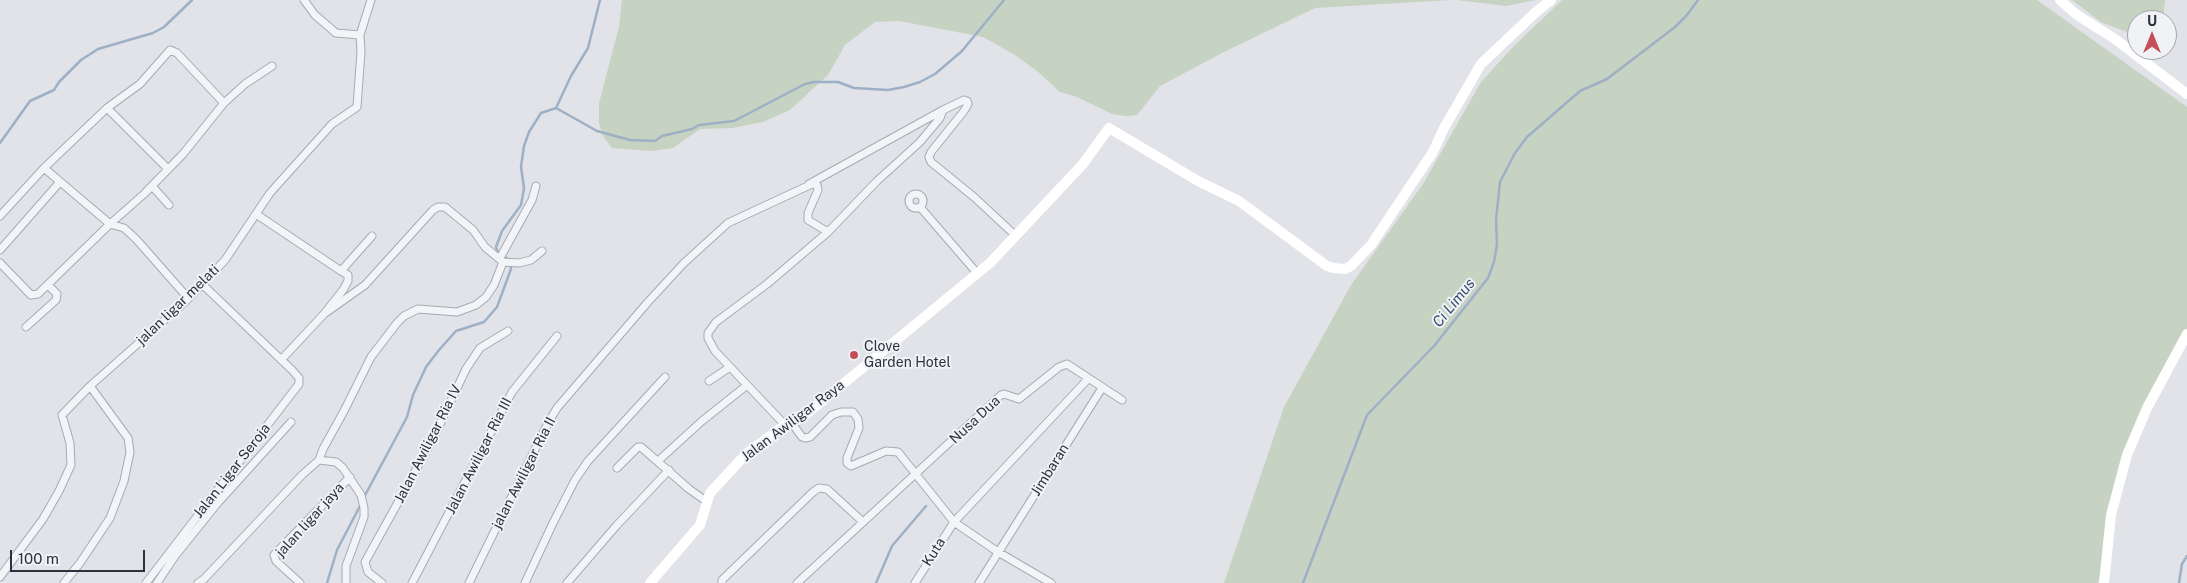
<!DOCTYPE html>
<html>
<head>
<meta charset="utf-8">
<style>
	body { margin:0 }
	#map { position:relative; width:2187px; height:583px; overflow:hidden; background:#e1e3e8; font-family:"Public Sans",sans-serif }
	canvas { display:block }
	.north { position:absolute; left:2127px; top:10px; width:50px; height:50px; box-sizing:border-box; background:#f0f2f6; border:1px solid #a1a5ad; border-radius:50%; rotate:0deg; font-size:14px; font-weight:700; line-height:20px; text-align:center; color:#2a313f }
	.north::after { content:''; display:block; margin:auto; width:18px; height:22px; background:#c54e5b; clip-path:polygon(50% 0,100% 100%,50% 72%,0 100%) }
	.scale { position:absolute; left:10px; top:550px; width:135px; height:22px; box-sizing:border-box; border:2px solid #2a313f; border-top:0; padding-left:6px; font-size:15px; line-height:18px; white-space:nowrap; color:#2a313f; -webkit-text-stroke:4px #f0f2f6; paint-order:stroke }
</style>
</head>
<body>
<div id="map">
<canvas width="2187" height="583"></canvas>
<div class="north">U</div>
<div class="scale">100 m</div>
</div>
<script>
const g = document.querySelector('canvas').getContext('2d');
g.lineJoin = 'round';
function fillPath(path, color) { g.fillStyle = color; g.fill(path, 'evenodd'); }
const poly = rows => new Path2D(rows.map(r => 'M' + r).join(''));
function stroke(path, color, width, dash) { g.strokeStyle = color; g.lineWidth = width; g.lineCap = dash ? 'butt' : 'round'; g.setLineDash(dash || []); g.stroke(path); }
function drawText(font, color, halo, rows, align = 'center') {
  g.font = font + ' "Public Sans",sans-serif'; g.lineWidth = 4; g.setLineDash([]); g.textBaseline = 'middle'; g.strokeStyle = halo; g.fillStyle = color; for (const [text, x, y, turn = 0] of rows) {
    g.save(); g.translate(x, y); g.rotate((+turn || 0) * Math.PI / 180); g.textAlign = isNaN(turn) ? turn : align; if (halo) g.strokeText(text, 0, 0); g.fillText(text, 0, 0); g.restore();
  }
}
fillPath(poly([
	[622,0,1451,0,1315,8,1224,52,1160,86,1137,115,1126,116,1112,114,1077,97,1060,92,1037,71,1015,55,983,37,899,21,875,22,845,45,828,75,790,110,763,122,732,128,700,129,673,148,651,151,612,148,603,136,599,123,599,103,619,27],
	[1457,0,1536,0,1506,6],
	[1562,0,2037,0,2187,107,2187,328,2137,428,2098,583,1224,583,1284,407,1351,285,1423,184,1481,82,1513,47],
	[2072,0,2165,0,2163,19,2137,20,2137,36,2101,22]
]), '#c6d2c2');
stroke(poly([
	[556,108,571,76,588,48,600,0],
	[0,143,30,101,54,90,59,82,81,60,98,49,153,33,164,27,192,0],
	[363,499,407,417,413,395,426,367,439,350,456,331,484,322,497,307,511,269,510,260,498,253,496,247,502,231,521,205,524,188,521,167,524,146,529,132,541,113,556,108,597,131,630,140,655,141,662,136,692,129,699,125,734,121,805,84,814,82,838,82,854,88,888,90,904,87,920,82,935,74,962,51,1004,0],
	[327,583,337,550,361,504],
	[876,583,892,546,926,506],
	[1303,583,1367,415,1434,346,1488,278,1494,262,1497,244,1496,220,1500,182,1515,153,1527,137,1580,91,1607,79,1675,27,1687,15,1698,0],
	[2179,583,2182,564,2187,556]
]), '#9eb0c6', 2.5);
const street = poly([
	[304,0,315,15,336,33,360,35],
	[107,108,168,169],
	[44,168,110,224,124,228,136,239,188,298],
	[809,184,943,110,964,100,967,101,968,104,964,111,931,152,929,157,931,162,974,197,1016,236],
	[152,186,169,205],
	'909 201a7 7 0 1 1 14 0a7 7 0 1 1-14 0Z',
	[920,207,977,273],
	[256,214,341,271,372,236],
	[0,216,44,168,107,108,140,84,170,50,177,53,224,103],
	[828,232,877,181,920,142,940,118,943,110],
	[0,250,59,183],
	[500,258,532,200,536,186],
	[0,263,31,295,38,294,110,224,144,194,183,154,224,103,245,84,272,66],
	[324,314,365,285,433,210,438,207,445,207,473,230,485,247,503,262,519,263,531,260,542,251],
	[26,327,56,300,57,294,48,285],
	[281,360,324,314,343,290,348,281,348,275,341,271],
	[709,381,730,367],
	[791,422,802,437,805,438,810,437,832,415,841,412,853,412,858,419,859,428,847,458,847,463,851,466,886,451,898,452,954,522,998,552,1051,583],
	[319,460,323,449,344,411,371,357,397,323,404,316,418,309,457,312,476,305,486,297,494,285,503,262],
	[658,461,702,421,746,386],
	[617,468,638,447,641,447,689,489,706,501],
	[0,577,43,519,59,491,71,465,70,443,62,415,90,386,185,302,225,260,270,193,332,124,357,107,361,52,360,35,371,0],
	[64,583,80,563,110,518,124,481,130,452,128,438,90,386],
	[146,583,299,384,299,378,292,370,202,284],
	[157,583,175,556,216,505,291,422],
	[198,583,204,579,302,475,319,460,336,462,343,468,361,495,364,508,364,517,346,566,346,583],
	[300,583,276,561,274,555,350,477],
	[382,583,368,572,365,562,432,441,466,369,480,348,508,331],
	[412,583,512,392,557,336],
	[469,583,548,423,557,408,648,302,684,263,728,223,812,184,817,185,818,190,808,213,808,220,828,232,767,284,716,322,708,333,708,338,715,351,785,425],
	[525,583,553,523,575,480,588,461,665,377],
	[567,583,617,525,669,470],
	[722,583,722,580,813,492,819,488,827,489,863,522],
	[797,583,1001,395,1004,394,1019,399,1059,367,1067,364,1122,400],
	[915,583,954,522,1088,379],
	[979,583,1102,388]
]);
stroke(street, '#a6aab2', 9);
stroke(street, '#f3f4f7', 7);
stroke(poly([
	[2060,0,2077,15,2115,39,2187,94],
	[650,583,700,525,710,493,746,454,785,425,809,412,990,263,1083,164,1109,128,1198,181,1239,201,1327,266,1333,268,1345,269,1351,266,1371,245,1433,152,1444,128,1481,64,1536,12,1551,0],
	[2104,583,2111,515,2127,455,2147,408,2187,334]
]), '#fff', 10);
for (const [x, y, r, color] of [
	[854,355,5,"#c54e5b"]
]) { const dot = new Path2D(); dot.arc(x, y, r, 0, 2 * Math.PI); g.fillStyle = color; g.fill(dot); stroke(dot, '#f0f2f6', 2); }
drawText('14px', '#2a313f', '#f0f2f6', [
	["jalan ligar melati",178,305,-44],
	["Nusa Dua",975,420,-43],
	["Jalan Awiligar Raya",793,421,-37],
	["Jalan Awiligar Ria IV",428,444,-63],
	["Jalan Awiligar Ria III",479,456,-63],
	["Jimbaran",1050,470,-58],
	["Jalan Ligar Seroja",232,471,-52],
	["jalan Awiligar Ria II",524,473,-63],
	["jalan ligar jaya",310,520,-48],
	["Kuta",934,552,-58]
]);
drawText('14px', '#2a313f', '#f0f2f6', [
	["Clove",864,347],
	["Garden Hotel",864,363]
], 'left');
drawText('italic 15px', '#374e70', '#f0f2f6', [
	["Ci Limus",1454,303,-51]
]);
</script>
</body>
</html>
